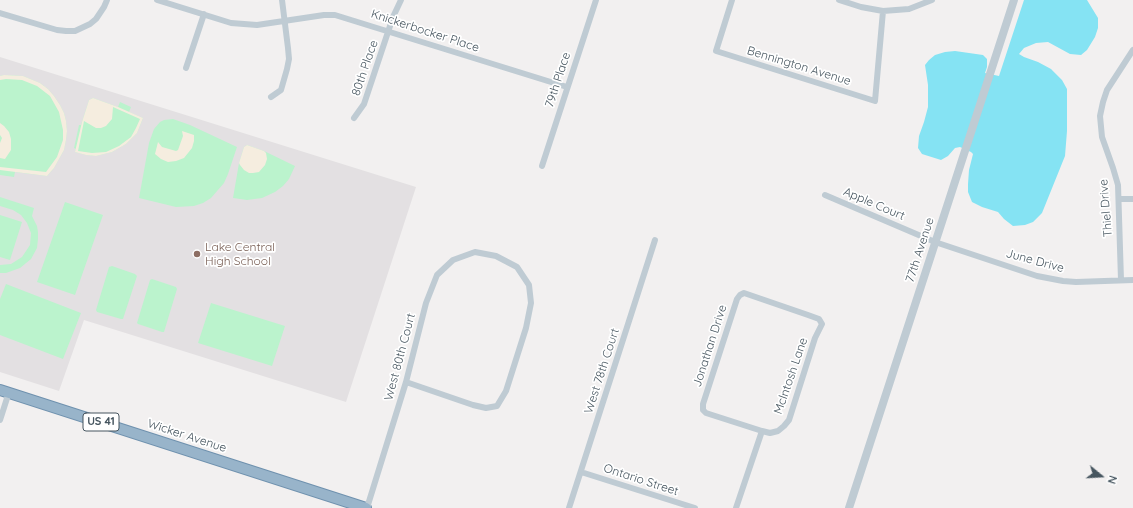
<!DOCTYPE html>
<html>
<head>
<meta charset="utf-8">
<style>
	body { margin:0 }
	#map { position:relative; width:1133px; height:508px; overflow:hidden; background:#f2f0f0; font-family:Quicksand,sans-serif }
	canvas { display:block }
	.north { position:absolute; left:1081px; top:456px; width:40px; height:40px; -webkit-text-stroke:3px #fff; paint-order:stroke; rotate:108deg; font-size:11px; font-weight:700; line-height:16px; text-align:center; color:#46555f }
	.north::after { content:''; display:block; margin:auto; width:14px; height:18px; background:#46555f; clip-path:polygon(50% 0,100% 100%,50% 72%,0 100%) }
</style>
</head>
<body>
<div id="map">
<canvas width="1133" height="508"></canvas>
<div class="north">N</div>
</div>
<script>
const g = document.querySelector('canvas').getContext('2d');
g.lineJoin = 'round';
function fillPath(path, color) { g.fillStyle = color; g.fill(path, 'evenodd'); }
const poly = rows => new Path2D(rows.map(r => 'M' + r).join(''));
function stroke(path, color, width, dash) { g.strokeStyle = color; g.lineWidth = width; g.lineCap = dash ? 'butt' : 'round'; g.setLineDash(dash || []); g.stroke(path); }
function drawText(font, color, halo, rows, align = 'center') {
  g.font = font + ' Quicksand,sans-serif'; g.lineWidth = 3.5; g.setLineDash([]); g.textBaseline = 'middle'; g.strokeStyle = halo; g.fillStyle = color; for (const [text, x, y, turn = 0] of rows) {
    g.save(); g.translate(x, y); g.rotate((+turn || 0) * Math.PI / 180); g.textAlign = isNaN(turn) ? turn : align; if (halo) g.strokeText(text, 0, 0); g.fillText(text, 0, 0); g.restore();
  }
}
fillPath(poly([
	[0,57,416,187,346,402,84,320,59,391,0,372]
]), '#e3e0e2');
fillPath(poly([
	[4,75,23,76,40,83,48,89,54,96,60,105,64,113,66,121,67,131,66,140,64,150,54,168,47,176,15,172,14,177,0,175,0,76],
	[93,98,118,107,120,102,131,107,129,112,143,118,137,133,126,144,112,152,96,156,86,155,75,152,76,149,74,148,79,125,81,125,89,100],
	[173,119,190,125,237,147,228,174,224,183,211,198,203,203,194,206,176,207,139,198,149,143,154,129,160,122,164,120],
	[247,145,264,151,295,166,289,179,283,186,275,192,262,198,247,200,233,198,239,163,244,147],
	[0,197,34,208,32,216,37,226,38,232,38,239,37,248,31,259,20,268,6,273,0,273,0,265,11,264,22,257,30,245,31,233,27,223,21,215,13,210,0,206],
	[65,202,103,215,75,295,37,282],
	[0,215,22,222,10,260,0,257],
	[112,266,135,274,137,276,123,319,121,319,97,312,96,310,109,267],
	[152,279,176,287,177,289,164,332,162,332,138,324,137,323,150,280],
	[6,284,81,313,63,359,0,335,0,299],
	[211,303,285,326,272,366,198,343]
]), '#bbf3cd');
fillPath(poly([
	[4,75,23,76,40,83,48,89,54,96,60,105,64,113,66,121,67,131,66,140,64,150,54,168,47,176,0,170,0,167,46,172,57,157,63,140,63,130,59,112,50,96,37,86,22,80,6,79,0,80,0,76],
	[93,98,118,107,143,118,137,133,126,144,112,152,96,156,86,155,75,152,82,122,89,100],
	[113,107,140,119,136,128,131,137,119,146,106,152,92,153,78,151,84,121,96,128,101,128,106,126,112,119],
	[0,123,4,126,9,132,11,139,11,150,5,159,0,158,0,143,2,138,0,135],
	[182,131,194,135,194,141,192,148,184,158,176,161,168,162,161,159,155,154,158,142,162,147,176,151,178,150,183,136],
	[247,145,264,151,266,153,267,159,265,165,259,172,253,173,249,173,244,170,240,165,239,163,244,147]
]), '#f5eddf');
fillPath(poly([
	[1024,0,1087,0,1098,18,1098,28,1095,37,1087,50,1081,55,1070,54,1048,42,1036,43,1024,48,1019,54,1024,57,1038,62,1051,69,1062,80,1067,89,1067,131,1065,156,1042,213,1033,222,1025,225,1013,226,1004,219,998,212,982,207,972,202,968,192,968,184,969,170,973,154,971,152,960,147,955,148,948,156,941,160,922,154,918,148,919,136,924,122,928,107,928,85,925,65,929,60,935,55,945,52,955,51,983,55,987,59,987,67,985,73,999,76]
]), '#85e3f3');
const trunk = poly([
	[0,390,366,508]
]);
stroke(trunk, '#6f91ae', 12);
stroke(poly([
	[157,0,231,23,257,25,324,15,335,15,567,87],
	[732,0,716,51,875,101,883,11],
	[839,0,861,7,883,11,909,9,932,0],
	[0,13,57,30,66,31,75,31,90,24,96,19,104,7,107,0],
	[186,68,204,14],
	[271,97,281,90,287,69,289,59,288,48,282,0],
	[354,118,364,104,393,17,401,0],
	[542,166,596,0],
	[825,195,935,242,1037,276,1063,281,1076,282,1133,280],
	[1119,199,1133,199],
	[1121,280,1118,185,1113,168,1102,137,1100,116,1103,102,1107,90,1133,50],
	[0,420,9,392],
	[581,472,695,508],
	[367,508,406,382,426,303,437,275,453,260,475,252,496,256,517,267,529,285,531,303,526,328,506,391,497,406,486,408,473,405,406,382],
	[569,508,655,240],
	[736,508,762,431,770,433,778,431,784,426,789,420,815,338,822,324,819,319,808,315,744,293,740,295,737,299,703,404,703,410,706,413,762,431]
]), '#bfcbd3', 6);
stroke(poly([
	[849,508,1014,0]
]), '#bfcbd3', 8);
stroke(trunk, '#98b4ca', 10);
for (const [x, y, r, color] of [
	[197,254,4,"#8d6e63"]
]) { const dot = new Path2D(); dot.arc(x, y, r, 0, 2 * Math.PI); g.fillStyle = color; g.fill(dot); stroke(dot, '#fff', 1.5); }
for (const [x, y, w] of [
	[101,422,36]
]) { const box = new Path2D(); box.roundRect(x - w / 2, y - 9, w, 18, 3); g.fillStyle = '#fff'; g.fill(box); stroke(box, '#46555f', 1); }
drawText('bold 11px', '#46555f', null, [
	["US 41",101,422]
]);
drawText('12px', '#46555f', '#fff', [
	["Knickerbocker Place",425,31,18],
	["Bennington Avenue",799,66,17],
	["80th Place",365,68,-71],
	["79th Place",558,80,-72],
	["Apple Court",874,204,23],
	["Thiel Drive",1106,208,-95],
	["77th Avenue",920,250,-72],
	["June Drive",1035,261,15],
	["Jonathan Drive",710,346,-72],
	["West 80th Court",400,357,-75],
	["West 78th Court",602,371,-72],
	["Mclntosh Lane",791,376,-71],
	["Wicker Avenue",187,436,18],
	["Ontario Street",641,480,18]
]);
drawText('12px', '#785e54', '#fff', [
	["Lake Central",205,247],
	["High School",205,261]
], 'left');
</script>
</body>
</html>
